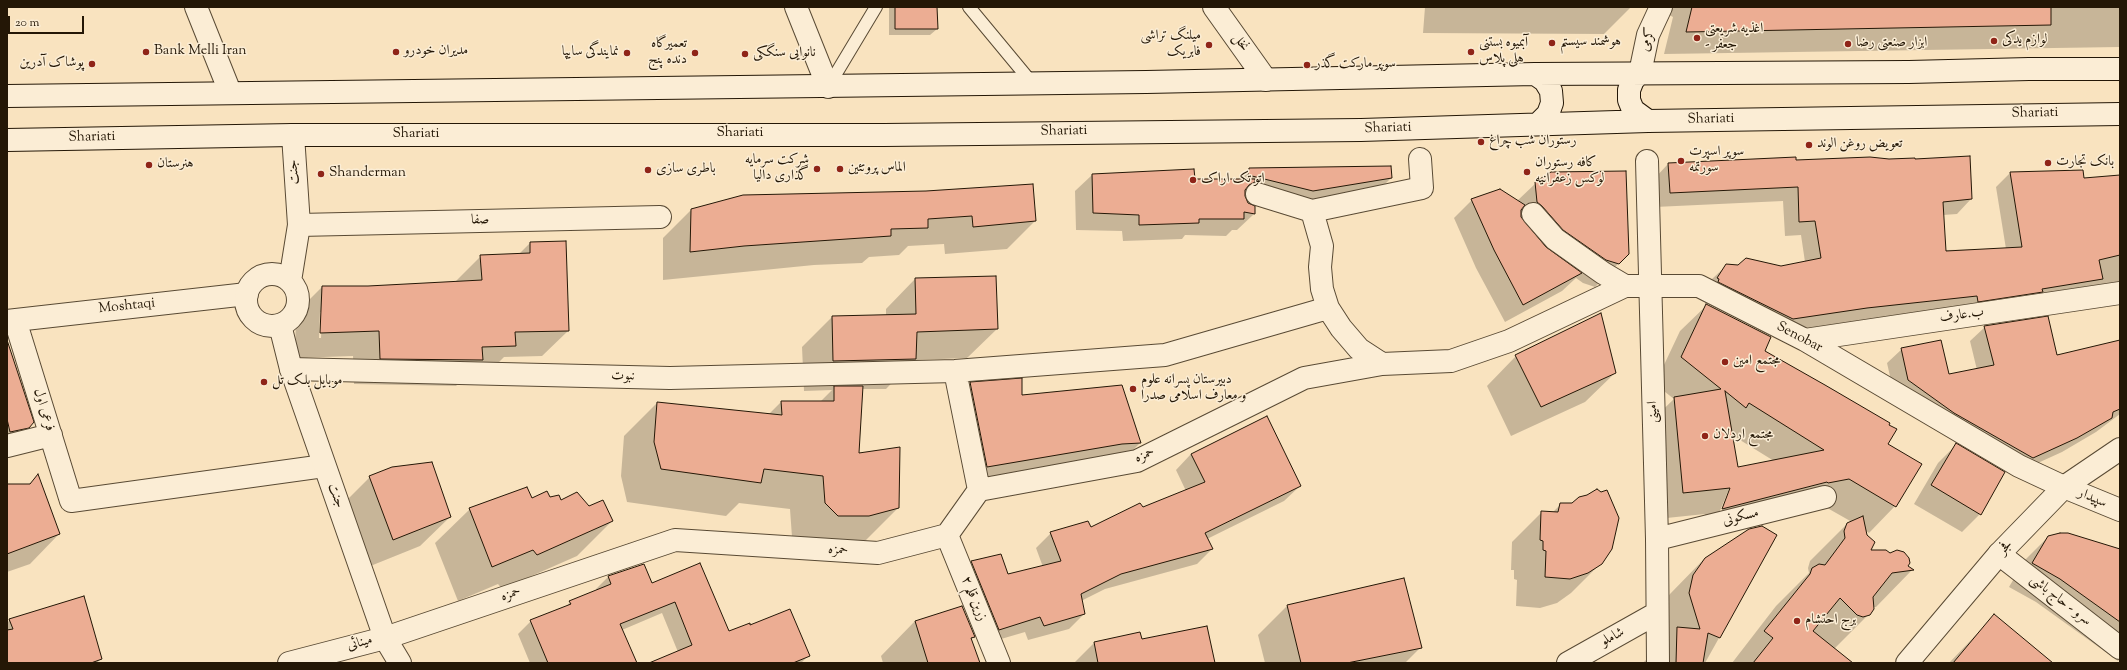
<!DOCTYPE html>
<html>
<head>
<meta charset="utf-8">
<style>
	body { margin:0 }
	#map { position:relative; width:2127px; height:670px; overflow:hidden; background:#f9e3bf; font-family:"Sorts Mill Goudy",serif }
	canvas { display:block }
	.frame { position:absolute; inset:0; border:8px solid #241706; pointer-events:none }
	.scale { position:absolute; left:8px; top:16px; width:76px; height:18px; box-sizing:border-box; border:2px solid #241706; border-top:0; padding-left:5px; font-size:12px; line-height:14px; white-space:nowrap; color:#241706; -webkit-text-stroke:3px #fbedd5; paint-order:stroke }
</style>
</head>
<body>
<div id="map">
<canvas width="2127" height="670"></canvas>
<div class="frame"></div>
<div class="scale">20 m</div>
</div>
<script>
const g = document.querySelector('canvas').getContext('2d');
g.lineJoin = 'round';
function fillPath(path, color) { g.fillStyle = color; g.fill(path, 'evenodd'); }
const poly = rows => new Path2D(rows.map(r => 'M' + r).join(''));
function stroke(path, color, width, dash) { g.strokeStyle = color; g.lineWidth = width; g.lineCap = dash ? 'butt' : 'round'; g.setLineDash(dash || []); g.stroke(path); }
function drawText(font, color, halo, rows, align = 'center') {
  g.font = font + ' "Sorts Mill Goudy",Amiri,serif'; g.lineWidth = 3; g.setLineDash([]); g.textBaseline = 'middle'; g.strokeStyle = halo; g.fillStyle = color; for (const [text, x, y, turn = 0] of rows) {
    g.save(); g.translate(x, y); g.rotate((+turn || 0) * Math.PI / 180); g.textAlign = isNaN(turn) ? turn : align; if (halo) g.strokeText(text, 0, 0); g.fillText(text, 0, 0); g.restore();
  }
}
fillPath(poly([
	[889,7,936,7,937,29,930,35,889,35],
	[1425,7,1631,7,1604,34,1423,33],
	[1658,7,2120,7,2120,47,1664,54,1673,17,1657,9],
	[1795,161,1915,161,1971,199,1957,214,1943,215,1945,250,2006,249,1996,187,2010,173,2082,171,2083,180,2120,176,2120,289,1778,333,1703,292,1712,279,1727,265,1781,267,1805,262,1801,235,1785,236,1783,201,1655,207,1654,179,1668,164],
	[1249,169,1391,178,1379,190,1300,203,1246,190,1244,197,1254,214,1237,230,1232,230,1226,236,1185,235,1182,239,1123,241,1122,231,1076,230,1075,191,1092,175,1194,180,1238,180],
	[1536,183,1628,254,1595,287,1583,283,1576,278,1562,291,1505,322,1476,268,1454,218,1472,200,1517,201],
	[1032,185,1035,221,1007,249,945,254,944,244,908,246,899,255,869,257,862,263,814,265,663,280,663,238,691,210],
	[565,242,568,331,542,356,504,357,490,371,470,372,456,386,354,384,353,356,295,358,296,313,322,287,368,287,455,282,481,256,518,255,530,243],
	[320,312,322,312,321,338,319,338],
	[915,279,997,329,967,358,914,360,886,389,862,389,858,454,898,508,865,541,792,537,790,509,739,503,726,516,627,502,621,476,624,436,657,403,768,415,781,402,820,402,832,390,804,391,802,347,832,317,886,316,886,309],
	[1707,305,1764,352,1887,445,1895,506,1869,533,1865,530,1869,550,1912,570,1876,607,1873,607,1869,614,1834,649,1850,663,1732,663,1776,606,1809,573,1808,568,1810,561,1847,524,1852,522,1822,505,1696,534,1705,514,1657,519,1648,424,1674,399,1655,384,1680,331],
	[1732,435,1774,461,1737,468],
	[1729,489,1731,489,1721,514,1719,513],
	[1985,327,2056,357,2120,341,2120,414,2096,432,2062,452,2018,472,1894,394,1887,363,1902,349,1948,376,1977,370,1970,341],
	[1516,356,1615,373,1585,402,1511,436,1487,386],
	[7,379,32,422,7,448],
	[970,383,1021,396,1140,443,1122,461,969,484,952,401],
	[1956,445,1980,514,1962,532,1914,504,1938,463],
	[1191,454,1300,486,1284,501,1207,539,1212,549,1197,564,1105,589,1081,601,1084,614,1069,629,1028,640,1025,632,984,644,956,577,972,562,1008,576,1043,567,1036,548,1051,533,1091,528,1186,491,1176,470],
	[38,476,59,534,30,564,7,572,7,498,28,485],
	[370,477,450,517,420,546,363,569,340,507],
	[531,499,560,501,588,507,612,521,577,556,502,589,498,584,458,601,435,543,470,509],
	[1561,504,1601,563,1571,593,1557,603,1540,608,1516,606,1517,580,1514,579,1514,570,1511,570,1512,542,1542,512,1552,513],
	[1776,536,1705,663,1643,663,1660,646,1658,611,1670,594,1705,558],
	[2049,536,2120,550,2120,659,2118,661,2036,602,2009,587,2025,560],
	[644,565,652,584,728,633,750,626,808,656,801,663,650,663,678,652,662,613,622,630,635,663,530,663,518,634,531,621,565,608,570,602,597,591,596,589,608,577],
	[1287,606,1421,647,1405,663,1265,663,1258,635],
	[1994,616,2051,663,1949,663],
	[10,620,100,659,97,663,7,663,7,623],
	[915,621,974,637,971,639,979,663,883,663,881,656],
	[1139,633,1141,640,1214,663,1074,663,1094,643]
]), '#0003');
const building = poly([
	[895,7,937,7,938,29,895,29,895,7],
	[1692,7,2051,7,2051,25,1686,32,1692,7],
	[1970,156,1972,199,1943,202,1946,251,2022,247,2010,172,2083,170,2084,178,2120,175,2120,255,2099,260,2103,279,2042,289,2043,292,1978,302,1977,296,1867,308,1793,319,1718,282,1719,279,1717,278,1726,264,1738,265,1746,258,1781,266,1821,258,1815,221,1799,222,1798,187,1670,193,1668,163,1796,157,1796,160,1870,157,1889,159,1915,158,1915,159,1970,156],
	[1391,166,1392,178,1313,191,1248,175,1249,168,1391,166],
	[1194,169,1195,179,1255,179,1255,182,1249,185,1245,190,1245,196,1248,203,1255,206,1255,214,1244,212,1244,219,1199,219,1199,223,1139,225,1139,215,1093,213,1092,174,1194,169],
	[1626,171,1629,254,1619,264,1606,260,1563,230,1542,206,1537,202,1535,182,1551,172,1626,171],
	[1033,184,1036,221,973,227,972,216,928,219,928,228,891,229,891,236,744,246,690,252,691,209,743,195,926,191,1033,184],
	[1500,189,1525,205,1521,210,1521,217,1546,247,1582,273,1523,305,1494,250,1471,199,1500,189],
	[566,241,569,331,515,332,516,346,482,347,483,360,380,359,379,331,320,333,322,286,368,286,482,280,480,255,530,253,530,242,566,241],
	[996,276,998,329,917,332,916,359,833,361,832,316,916,314,915,278,996,276],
	[1706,304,1771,337,1765,351,1825,385,1890,423,1889,425,1897,429,1888,444,1922,464,1896,507,1849,479,1828,483,1827,482,1722,509,1730,488,1683,493,1674,397,1721,389,1681,357,1706,304],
	[1725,391,1746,408,1749,403,1824,450,1738,467,1725,391],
	[1601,313,1616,373,1541,407,1515,355,1601,313],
	[2048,316,2057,355,2120,340,2120,409,2113,412,2112,418,2077,438,2033,458,1954,413,1908,380,1901,348,1941,340,1949,374,1994,365,1984,326,2048,316],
	[7,340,34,422,29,428,10,432,7,419,7,340],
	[1022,378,1022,395,1122,385,1141,443,1122,444,987,467,970,382,1022,378],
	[834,386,863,386,859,453,900,447,899,508,869,516,838,516,825,503,823,476,764,469,761,483,661,469,654,442,657,402,782,415,781,401,834,401,834,386],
	[1267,416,1301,486,1205,533,1213,549,1121,574,1081,594,1085,614,1044,626,1040,617,999,630,971,561,1001,554,1008,574,1061,561,1050,532,1088,521,1091,527,1140,503,1143,507,1205,482,1191,454,1267,416],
	[1956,443,2005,472,1981,515,1931,485,1956,443],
	[432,462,451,517,393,540,369,476,392,467,432,462],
	[38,474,60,534,7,554,7,484,30,484,38,474],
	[527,487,532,498,547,491,550,497,559,495,561,500,577,492,589,506,603,500,613,521,537,555,533,550,492,567,469,508,527,487],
	[1597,489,1601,492,1607,490,1619,518,1612,549,1602,564,1588,573,1570,579,1545,577,1546,551,1543,550,1543,541,1540,540,1541,511,1558,512,1560,503,1572,503,1579,497,1587,495,1597,489],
	[1863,516,1867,535,1875,542,1871,550,1886,550,1890,553,1897,550,1904,552,1909,558,1910,563,1908,566,1914,570,1892,573,1873,597,1874,609,1870,615,1863,617,1857,615,1840,598,1813,631,1853,663,1753,663,1773,638,1764,631,1810,574,1812,568,1819,564,1825,565,1845,538,1844,531,1847,523,1863,516],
	[1762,526,1777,535,1720,638,1708,633,1703,663,1676,663,1677,627,1700,629,1689,593,1693,575,1705,558,1749,529,1762,526],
	[2060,533,2068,533,2120,549,2120,622,2060,579,2032,563,2048,536,2060,533],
	[700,563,729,631,750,623,750,625,790,609,810,656,793,663,649,663,692,645,675,602,620,624,637,663,548,663,530,620,571,604,569,601,611,584,608,576,644,564,652,583,700,563],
	[1404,578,1422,648,1347,663,1301,663,1287,605,1404,578],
	[84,596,102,659,91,663,7,663,7,630,13,629,9,619,84,596],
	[962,606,975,637,971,638,980,663,928,663,915,621,962,606],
	[1994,614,2053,663,1953,663,1994,614],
	[1207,626,1215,663,1098,663,1094,642,1140,632,1142,639,1207,626]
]);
fillPath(building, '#ecad93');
stroke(building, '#241706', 1);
const service = poly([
	[969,7,1032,83],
	[828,87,876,7]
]);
const minor = poly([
	[796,7,828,87],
	[1214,7,1266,80],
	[1640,73,1648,35,1661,7],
	[1647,161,1657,539,1658,663],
	[1257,194,1312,211],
	[1533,214,1555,239,1603,273,1625,286,1699,286,1805,340,2019,466,2064,487,2120,510],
	[299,225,660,217],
	[15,320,71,501,324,466],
	[7,321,247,294],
	[1805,340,2120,293],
	[1382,364,1359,349,1341,328,1328,308,1322,289,1320,267,1322,246,1312,211,1422,188,1420,159],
	[291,369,670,378,955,371,1165,355,1328,308],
	[955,371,979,490],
	[7,446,51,435],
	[947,535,999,663],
	[1657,539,1825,497],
	[1999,554,2120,648],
	[289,663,385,638,675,540,878,553,947,535,979,490,1137,461,1304,378,1382,364,1451,361,1509,341,1625,286],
	[1568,663,1657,613]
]);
const tertiary = poly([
	[196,7,230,92],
	'246 300a26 26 0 1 1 52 0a26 26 0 1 1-52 0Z',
	[290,281,299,225,293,135],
	[280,325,291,369,385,638,400,663],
	[1907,663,1999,554,2064,487,2120,449]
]);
const secondary = poly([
	[1640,73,1633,80,1629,90,1629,100,1633,110,1648,121],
	[1535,74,1545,81,1551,91,1552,103,1548,114,1539,123],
	[7,96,1146,82,1535,74,1909,72,2029,69,2120,69],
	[7,140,293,135,884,135,1361,130,1648,121,2120,114]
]);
stroke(service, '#594a34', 14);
stroke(minor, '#594a34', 24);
stroke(tertiary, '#594a34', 24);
stroke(secondary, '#241706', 24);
stroke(service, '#fbedd5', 12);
stroke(minor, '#fbedd5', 22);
stroke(tertiary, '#fbedd5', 22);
stroke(secondary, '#fbedd5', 22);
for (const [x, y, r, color] of [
	[1697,38,4,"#8f2418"],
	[1994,41,4,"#8f2418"],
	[1552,43,4,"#8f2418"],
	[1848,44,4,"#8f2418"],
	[1209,45,4,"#8f2418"],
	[146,52,4,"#8f2418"],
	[396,52,4,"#8f2418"],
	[1471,52,4,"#8f2418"],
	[627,53,4,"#8f2418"],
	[695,53,4,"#8f2418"],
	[745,54,4,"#8f2418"],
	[92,64,4,"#8f2418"],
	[1307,65,4,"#8f2418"],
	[1481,142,4,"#8f2418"],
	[1809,145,4,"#8f2418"],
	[1681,161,4,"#8f2418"],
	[2048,163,4,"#8f2418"],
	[149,165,4,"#8f2418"],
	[817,169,4,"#8f2418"],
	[840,169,4,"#8f2418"],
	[648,170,4,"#8f2418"],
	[1527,172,4,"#8f2418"],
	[321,174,4,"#8f2418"],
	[1193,180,4,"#8f2418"],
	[1725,362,4,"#8f2418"],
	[264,382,4,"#8f2418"],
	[1133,389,4,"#8f2418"],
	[1705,436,4,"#8f2418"],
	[1797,621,4,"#8f2418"]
]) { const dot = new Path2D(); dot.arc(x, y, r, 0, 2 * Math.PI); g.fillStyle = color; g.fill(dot); stroke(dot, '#fbedd5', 1.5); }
drawText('14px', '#241706', '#fbedd5', [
	["اغذیه شریعتی",1705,30],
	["- جعفر",1705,46],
	["میلنگ تراشی",1201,37,"right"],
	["فابریک",1201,53,"right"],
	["لوازم یدکی",2002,41],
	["هوشمند سیستم",1560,43],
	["آبمیوه بستنی",1479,44],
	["هلی پلاس",1479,60],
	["ابزار صنعتی رضا",1856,44],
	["تعمیرگاه",687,45,"right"],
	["دنده پنج",687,61,"right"],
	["Bank Melli Iran",154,52],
	["مدیران خودرو",404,52],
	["نمایندگی سایپا",619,53,"right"],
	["نانوایی سنگکی",753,54],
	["پوشاک آدرین",84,64,"right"],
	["سوپر مارکت گذر",1315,65],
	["رستوران شب چراغ",1489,142],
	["تعویض روغن الوند",1817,145],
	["سوپر اسپرت",1689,153],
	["سورتمه",1689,169],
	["شرکت سرمایه",809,161,"right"],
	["گذاری دالیا",809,177,"right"],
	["بانک تجارت",2056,163],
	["کافه رستوران",1535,164],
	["لوکس زعفرانیه",1535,180],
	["هنرستان",157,165],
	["الماس پروتئین",848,169],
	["باطری سازی",656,170],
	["Shanderman",329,174],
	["اتو تک اراک",1201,180],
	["مجتمع امین",1733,362],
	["دبیرستان پسرانه علوم",1141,381],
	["و معارف اسلامی صدرا",1141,397],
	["موبایل بلک تل",272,382],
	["مجتمع اردلان",1713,436],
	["برج احتشام",1805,621]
], 'left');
drawText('14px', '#241706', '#fbedd5', [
	["کرمی",1649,40,-73],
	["نخل",1240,43,54],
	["Shariati",2035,114,-1],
	["Shariati",1711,120,-1],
	["Shariati",1388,129,-2],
	["Shariati",1064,132,-1],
	["Shariati",740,134],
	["Shariati",416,135],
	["Shariati",92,138,-1],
	["جنت",295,172,-94],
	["صفا",480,221,-1],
	["Moshtaqi",127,307,-6],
	["ب.عارف",1962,316,-8],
	["Senobar",1799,338,28],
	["نبوت",623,377,1],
	["فرعی اول",43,410,73],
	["امینی",1654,412,-91],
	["حمزه",1145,456,-22],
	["جنت",335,496,70],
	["سپیدار",2092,499,23],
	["مسکونی",1741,518,-14],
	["فجر",2006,548,-46],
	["حمزه",838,551,4],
	["حمزه",511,595,-19],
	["زرین قلم ۲",973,599,68],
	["سرو - حاج باشی",2060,601,38],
	["شاملو",1613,638,-29],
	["مینائی",360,644,-15]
]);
</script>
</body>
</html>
